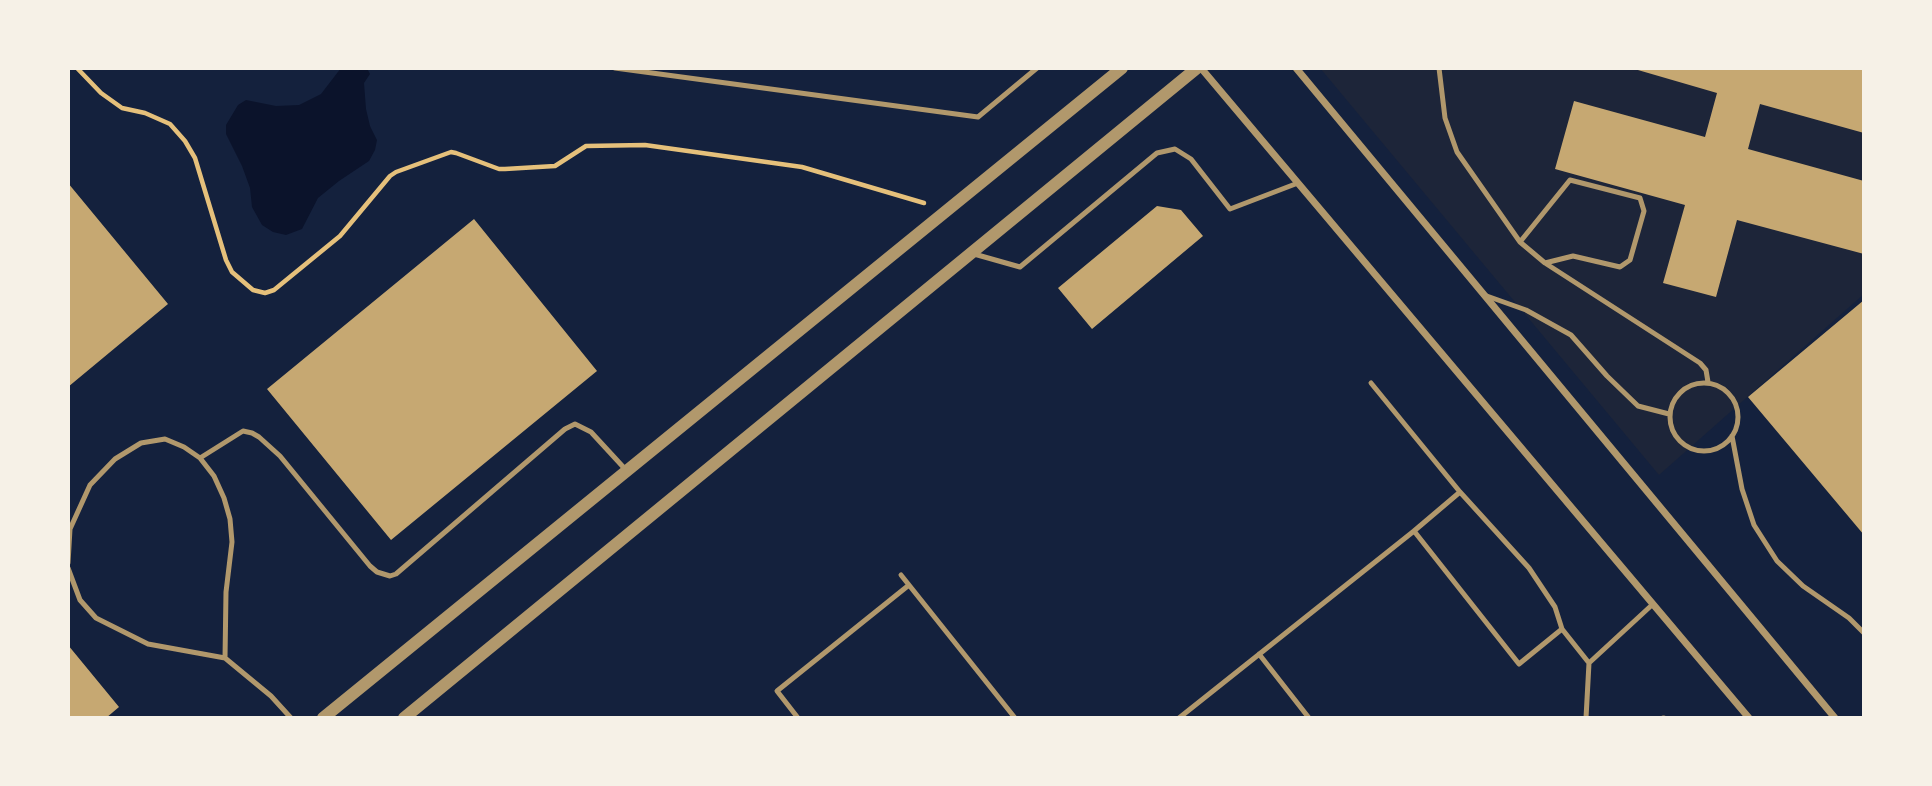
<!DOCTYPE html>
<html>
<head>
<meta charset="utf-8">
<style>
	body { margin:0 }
	#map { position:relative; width:1932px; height:786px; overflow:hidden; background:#14213d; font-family:"Noto Sans",sans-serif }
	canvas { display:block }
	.frame { position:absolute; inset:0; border:70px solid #f6f1e7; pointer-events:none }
</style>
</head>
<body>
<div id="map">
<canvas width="1932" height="786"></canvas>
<div class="frame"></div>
</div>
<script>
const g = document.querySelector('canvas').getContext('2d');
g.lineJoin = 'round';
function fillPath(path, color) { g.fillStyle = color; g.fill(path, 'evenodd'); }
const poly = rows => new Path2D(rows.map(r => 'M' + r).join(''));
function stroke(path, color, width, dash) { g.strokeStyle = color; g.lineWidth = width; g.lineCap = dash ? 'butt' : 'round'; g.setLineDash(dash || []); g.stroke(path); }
fillPath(poly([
	[1320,68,1864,68,1864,294,1659,475]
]), '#1d2539');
fillPath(poly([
	[341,68,367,68,370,74,364,83,366,109,370,126,377,140,375,150,369,161,339,181,318,198,302,229,286,235,273,232,262,225,252,207,250,188,242,166,226,134,226,125,238,105,246,100,276,106,299,105,321,94]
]), '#0b132b');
fillPath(poly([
	[1631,68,1864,68,1864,133,1760,104,1748,149,1864,181,1864,254,1737,220,1716,297,1663,283,1685,205,1555,169,1574,101,1705,137,1717,93],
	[68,183,168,304,68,387],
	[1157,206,1181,210,1203,236,1092,329,1058,288],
	[474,219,597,371,391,540,267,389],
	[1864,300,1864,535,1748,397],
	[68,645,119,707,106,718,68,718]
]), '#c6a872');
stroke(poly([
	[77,68,101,93,122,108,145,113,170,124,185,141,195,158,226,260,232,272,253,290,265,293,274,290,340,236,390,176,396,172,451,152,456,153,499,169,505,169,555,166,586,146,645,145,802,167,924,203]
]), '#e5c07b', 4.5);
stroke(poly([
	[615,68,978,117,1037,68],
	[1439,68,1445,118,1457,152,1520,242,1545,263,1700,363,1706,370,1708,382],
	[1520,242,1570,180,1640,198,1644,211,1630,260,1620,267,1573,256,1545,263],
	[974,254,1020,267,1157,153,1175,149,1191,159,1230,209,1298,183],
	[1484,295,1526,310,1571,335,1607,376,1638,406,1669,414],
	'1670 417a34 34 0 1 1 68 0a34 34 0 1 1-68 0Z',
	[1371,383,1460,492,1529,568,1555,607,1562,629],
	[1732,436,1742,489,1754,525,1777,561,1803,586,1849,618,1864,633],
	[200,458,243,431,252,433,259,437,280,456,370,566,377,572,390,576,396,574,565,429,575,424,591,432,626,470],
	[1414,531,1460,492],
	[68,563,70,529,90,485,115,459,141,443,165,439,184,447,200,458,214,476,224,498,230,519,232,542,226,592,225,658],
	[68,568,80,600,96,618,148,644,225,658,271,696,291,718],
	[901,575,1015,718],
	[1259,654,1309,718],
	[798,718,777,691,909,585],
	[1179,718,1414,531,1519,664,1562,629,1589,663],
	[1586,718,1589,663,1653,604],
	[1663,718,1664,718]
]), '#b1986c', 5);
stroke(poly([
	[1201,68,1749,718],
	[1296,68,1835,718]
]), '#b1986c', 7);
stroke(poly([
	[323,718,1122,68],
	[404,718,1197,68]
]), '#b1986c', 12);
</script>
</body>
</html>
